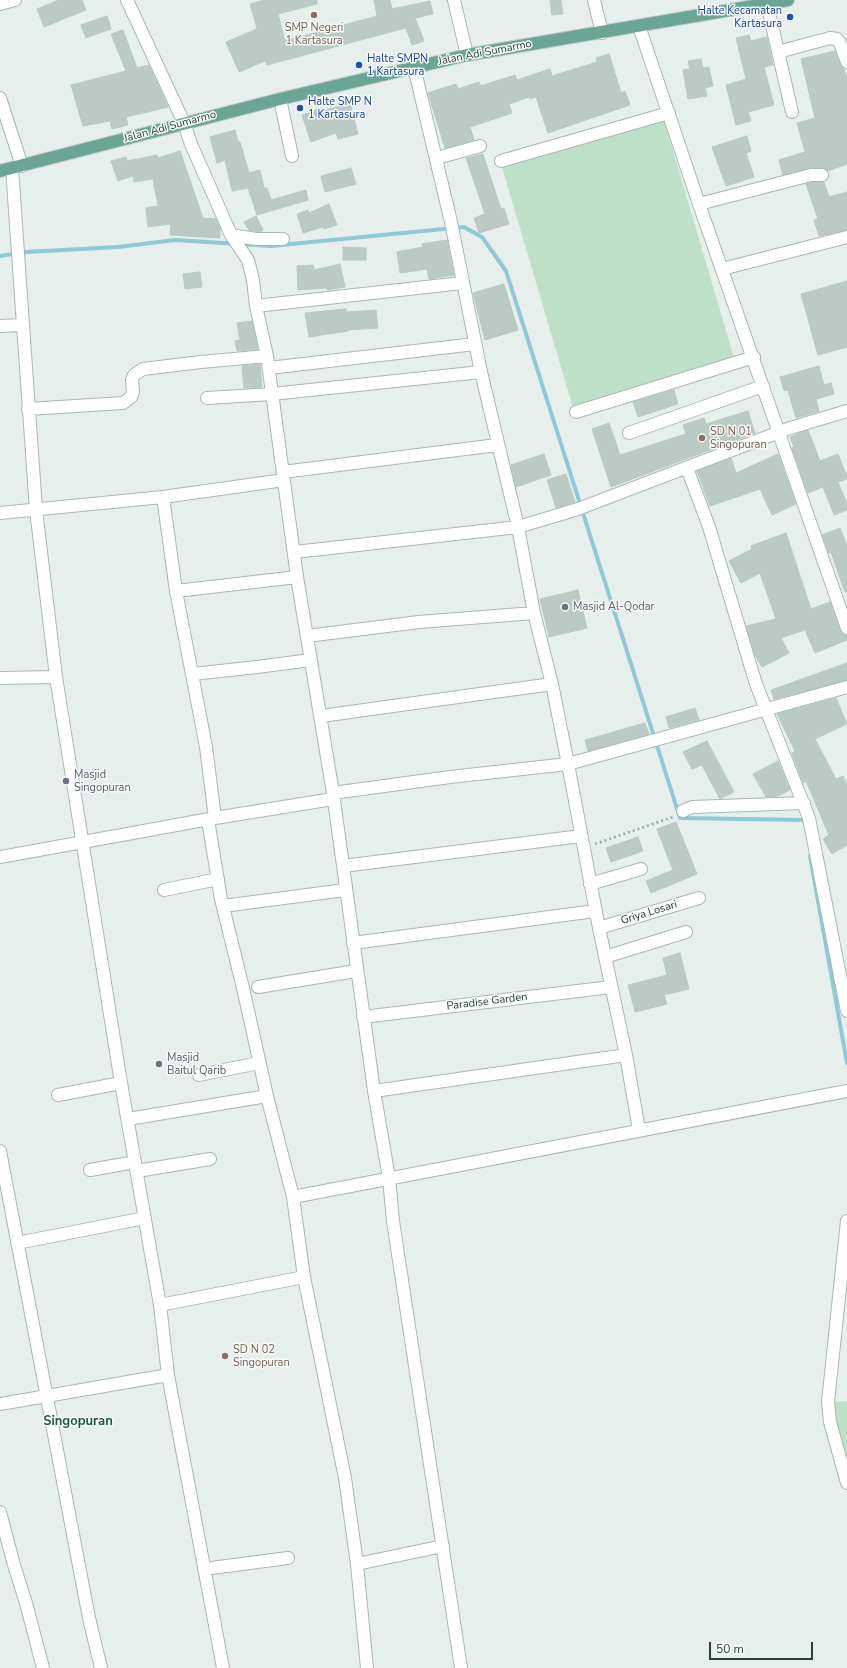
<!DOCTYPE html>
<html>
<head>
<meta charset="utf-8">
<style>
	body { margin:0 }
	#map { position:relative; width:847px; height:1668px; overflow:hidden; background:#e6efeb; font-family:"Nunito Sans",sans-serif }
	canvas { display:block }
	.scale { position:absolute; left:709px; top:1642px; width:104px; height:18px; box-sizing:border-box; border:2px solid #24423a; border-top:0; padding-left:5px; font-size:12px; line-height:14px; white-space:nowrap; color:#24423a; -webkit-text-stroke:3px #f7fbf9; paint-order:stroke }
</style>
</head>
<body>
<div id="map">
<canvas width="847" height="1668"></canvas>
<div class="scale">50 m</div>
</div>
<script>
const g = document.querySelector('canvas').getContext('2d');
g.lineJoin = 'round';
function fillPath(path, color) { g.fillStyle = color; g.fill(path, 'evenodd'); }
const poly = rows => new Path2D(rows.map(r => 'M' + r).join(''));
function stroke(path, color, width, dash) { g.strokeStyle = color; g.lineWidth = width; g.lineCap = dash ? 'butt' : 'round'; g.setLineDash(dash || []); g.stroke(path); }
function drawText(font, color, halo, rows, align = 'center') {
  g.font = font + ' "Nunito Sans",sans-serif'; g.lineWidth = 3; g.setLineDash([]); g.textBaseline = 'middle'; g.strokeStyle = halo; g.fillStyle = color; for (const [text, x, y, turn = 0] of rows) {
    g.save(); g.translate(x, y); g.rotate((+turn || 0) * Math.PI / 180); g.textAlign = isNaN(turn) ? turn : align; if (halo) g.strokeText(text, 0, 0); g.fillText(text, 0, 0); g.restore();
  }
}
fillPath(poly([
	[663,117,735,361,573,408,501,164],
	[847,1401,847,1457,840,1437,832,1402]
]), '#bfe0c8');
stroke(poly([
	[0,256,26,252,118,247,175,240,271,246,464,227,482,237,506,271,680,818,804,820,805,824],
	[810,856,847,1063]
]), '#8ec9d4', 4);
const building = poly([
	[59,0,82,0,86,10,44,27,37,9,59,0],
	[264,0,317,0,317,4,278,14,285,41,377,16,374,0,390,0,392,9,430,1,433,14,415,18,424,41,412,45,406,28,267,65,265,61,239,72,226,42,257,29,250,4,264,0],
	[550,0,561,0,563,14,552,15,550,0],
	[107,16,111,29,86,38,81,25,107,16],
	[123,30,137,68,149,65,168,107,126,117,128,125,112,129,110,121,83,126,71,85,126,71,111,34,123,30],
	[749,35,751,41,767,37,773,65,764,67,774,105,748,112,751,121,736,125,726,85,746,79,736,38,749,35],
	[835,51,840,65,844,69,847,79,847,164,828,171,822,168,811,168,783,175,779,160,805,152,797,123,815,118,801,59,835,51],
	[609,54,621,93,625,91,630,105,548,133,536,97,530,99,529,97,509,104,512,113,470,127,474,140,445,148,428,93,456,84,458,89,479,82,481,86,515,75,517,80,550,69,552,76,597,62,596,58,609,54],
	[701,59,703,68,709,67,713,86,705,88,707,96,688,99,683,70,690,69,688,61,701,59],
	[350,103,358,134,338,139,336,133,311,142,302,115,321,108,322,111,350,103],
	[235,130,238,142,240,142,249,173,260,170,264,188,267,188,271,200,306,190,308,200,257,215,248,188,232,191,225,160,217,163,210,137,235,130],
	[747,136,751,151,746,153,754,177,726,186,712,147,747,136],
	[180,151,203,218,216,219,220,229,220,238,170,235,171,224,148,227,146,208,158,206,153,179,134,182,133,176,118,181,111,161,126,157,127,161,157,155,158,158,180,151],
	[483,154,501,209,504,208,509,224,479,233,474,218,485,214,466,158,483,154],
	[351,168,356,184,325,192,321,176,351,168],
	[812,182,824,182,829,197,847,192,847,230,819,236,814,220,818,219,806,184,812,182],
	[329,204,337,225,324,229,323,227,303,233,297,214,308,210,309,213,329,204],
	[256,216,263,230,260,232,249,230,244,222,256,216],
	[447,240,454,275,429,279,427,269,400,273,397,252,423,247,422,244,447,240],
	[343,247,366,248,366,260,343,260,343,247],
	[340,264,345,287,327,290,327,288,298,290,297,266,313,265,314,270,340,264],
	[200,272,202,287,185,289,183,274,200,272],
	[847,281,847,347,818,355,801,294,847,281],
	[504,284,518,330,485,340,473,293,504,284],
	[346,309,346,312,376,310,378,328,348,330,348,331,309,337,305,313,346,309],
	[252,321,258,349,237,351,235,341,240,340,237,323,252,321],
	[260,364,262,387,244,388,242,366,260,364],
	[819,366,824,385,831,383,834,394,816,399,819,411,796,418,788,390,784,391,780,377,819,366],
	[674,390,678,404,638,417,633,402,674,390],
	[748,411,755,433,611,487,592,429,609,423,620,455,686,434,683,425,704,418,706,424,748,411],
	[808,430,820,461,838,454,847,477,847,479,838,482,847,504,847,510,834,515,823,487,808,493,792,448,794,447,790,437,808,430],
	[544,454,551,475,516,487,511,465,544,454],
	[778,454,796,504,772,515,760,489,710,506,697,471,731,458,736,473,778,454],
	[566,474,575,502,556,508,547,480,566,474],
	[840,528,847,546,847,592,845,592,831,552,829,553,822,535,840,528],
	[786,533,811,609,830,602,840,630,842,634,847,635,847,640,815,653,805,630,781,638,789,653,762,667,755,655,746,626,776,619,760,573,741,583,729,561,752,549,751,546,786,533],
	[578,590,587,628,549,637,540,599,578,590],
	[847,663,847,680,774,699,771,690,847,663],
	[836,698,847,724,815,739,836,779,843,776,847,785,847,845,832,854,823,839,829,835,806,781,803,783,792,753,795,751,777,714,836,698],
	[695,708,699,720,669,728,666,717,695,708],
	[645,723,649,734,588,751,585,740,645,723],
	[707,741,734,792,720,799,702,765,692,769,683,752,707,741],
	[778,761,790,790,778,796,766,797,753,774,778,761],
	[676,822,697,874,651,893,646,881,673,870,657,829,676,822],
	[638,837,643,851,611,862,606,848,638,837],
	[680,953,689,989,664,995,667,1004,635,1012,628,985,667,975,663,958,680,953]
]);
fillPath(building, '#bbcac4');
stroke(building, '#b8c9c2', 1);
const minor = poly([
	[127,0,184,123,191,144,231,235,248,260,253,280,256,306,267,356,297,577,333,793,374,1091,389,1178,393,1221,461,1668],
	[454,0,467,55],
	[594,0,602,33],
	[0,4,15,0],
	[767,4,792,112],
	[639,26,699,204,847,628],
	[778,52,830,38,837,39,840,43,847,62],
	[414,67,451,222,481,372,518,527,534,613,552,684,568,764,599,928,626,1055,639,1130],
	[0,98,22,166],
	[280,99,292,156],
	[437,158,480,146],
	[501,161,669,113],
	[12,168,36,510,56,677,121,1083,160,1305,168,1375,223,1668],
	[699,204,811,175,822,175],
	[231,235,256,239,283,239],
	[722,269,847,237],
	[256,306,462,283],
	[0,326,22,325],
	[269,368,475,344],
	[207,398,272,394,481,372],
	[28,409,123,403,131,397,133,392,132,380,134,375,143,369,201,362,267,356],
	[576,412,754,357],
	[629,433,763,386],
	[687,468,709,527,756,684,809,818,847,1011],
	[283,472,497,445],
	[163,497,176,591,206,747,215,818],
	[0,513,163,497,284,480],
	[295,552,518,527,578,509,790,428,847,411],
	[176,591,297,577],
	[307,636,419,622,534,613],
	[193,674,257,667,311,660],
	[0,678,56,677],
	[321,716,552,684],
	[333,793,450,777,568,764,847,687],
	[683,811,692,807,804,803],
	[0,857,215,818,333,799],
	[343,866,581,836],
	[590,884,641,869],
	[164,890,218,879],
	[223,906,345,890],
	[599,928,699,898],
	[353,943,595,911],
	[605,957,686,932],
	[258,987,356,971],
	[363,1017,611,987],
	[199,1075,259,1063],
	[374,1091,626,1055],
	[58,1095,121,1083],
	[128,1119,267,1096],
	[0,1151,89,1618,101,1668],
	[90,1170,135,1162],
	[137,1171,210,1159],
	[293,1197,847,1091],
	[847,1221,828,1402,830,1422,847,1483],
	[17,1243,145,1218],
	[304,1277,345,1478,357,1564,367,1668],
	[160,1305,304,1277,293,1197,267,1096,243,988,221,899,208,820],
	[0,1404,168,1375],
	[0,1512,14,1565,26,1603,43,1668],
	[357,1564,443,1546],
	[204,1569,288,1558]
]);
const major = poly([
	[0,171,280,99,467,55,788,0]
]);
stroke(minor, '#a8b8b2', 14);
stroke(major, '#c2cac8', 14);
stroke(poly([
	[595,844,673,817]
]), '#86b3a5', 2.5, [2, 3]);
stroke(minor, '#fff', 12);
stroke(major, '#6aa596', 12);
for (const [x, y, r, color] of [
	[314,15,4,"#8d6e63"],
	[790,17,4,"#1a4fb4"],
	[359,65,4,"#1a4fb4"],
	[300,108,4,"#1a4fb4"],
	[702,438,4,"#8d6e63"],
	[565,607,4,"#6b7280"],
	[66,781,4,"#6b7280"],
	[159,1064,4,"#6b7280"],
	[225,1356,4,"#8d6e63"]
]) { const dot = new Path2D(); dot.arc(x, y, r, 0, 2 * Math.PI); g.fillStyle = color; g.fill(dot); stroke(dot, '#f7fbf9', 1.5); }
drawText('11px', '#164399', '#f7fbf9', [
	["Halte Kecamatan",782,11,"right"],
	["Kartasura",782,24,"right"],
	["Halte SMPN",367,59],
	["1 Kartasura",367,72],
	["Halte SMP N",308,102],
	["1 Kartasura",308,115]
], 'left');
drawText('11px', '#785e54', '#f7fbf9', [
	["SMP Negeri",314,28,"center"],
	["1 Kartasura",314,41,"center"],
	["SD N 01",710,432],
	["Singopuran",710,445],
	["SD N 02",233,1350],
	["Singopuran",233,1363]
], 'left');
drawText('11px', '#24423a', '#f7fbf9', [
	["Jalan Adi Sumarmo",485,53,-11],
	["Jalan Adi Sumarmo",170,127,-15],
	["Griya Losari",649,913,-17],
	["Paradise Garden",487,1002,-7]
]);
drawText('11px', '#5b616d', '#f7fbf9', [
	["Masjid Al-Qodar",573,607],
	["Masjid",74,775],
	["Singopuran",74,788],
	["Masjid",167,1058],
	["Baitul Qarib",167,1071]
], 'left');
drawText('bold 13px', '#1f5548', '#f7fbf9', [
	["Singopuran",78,1422]
]);
</script>
</body>
</html>
